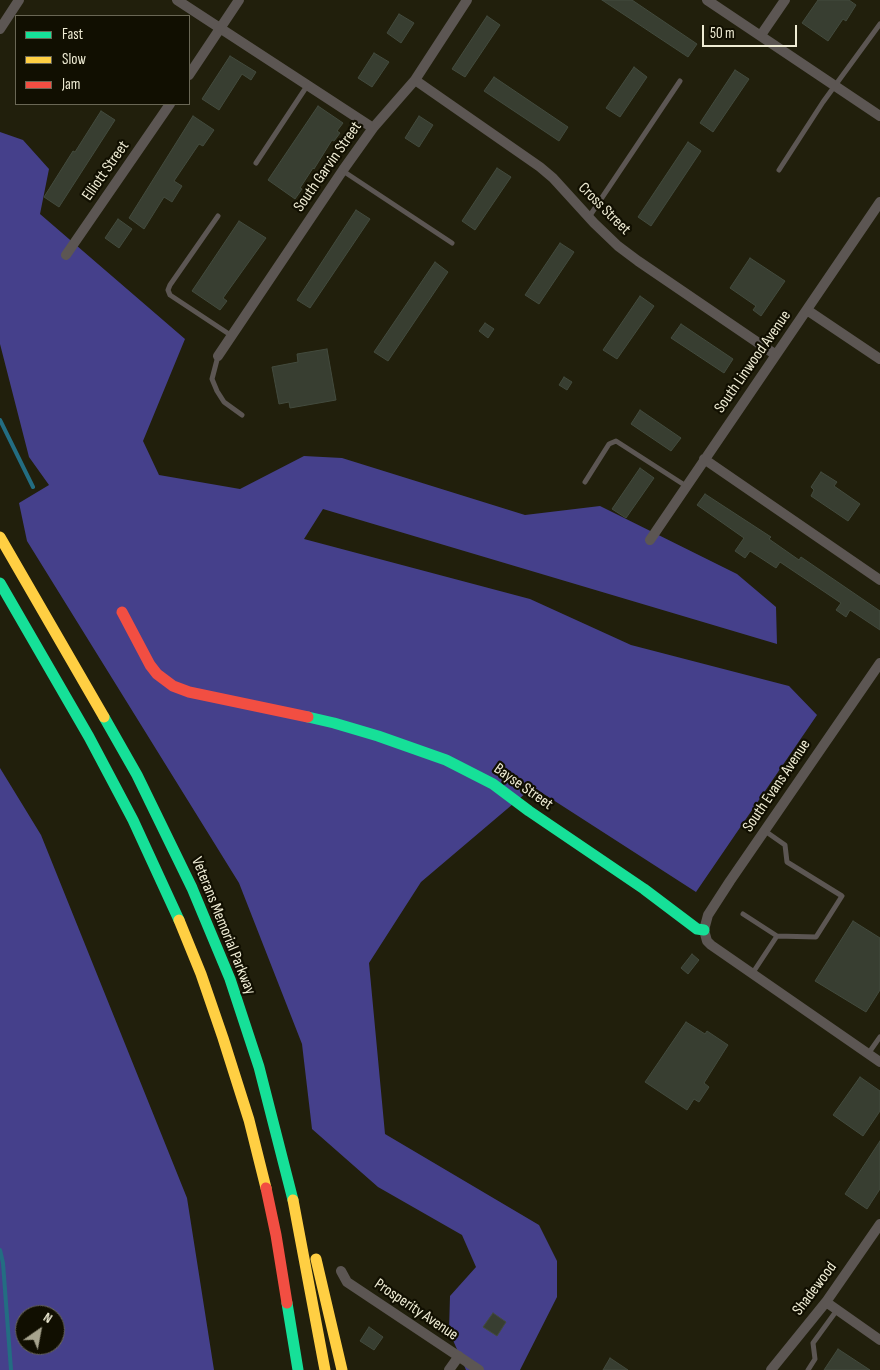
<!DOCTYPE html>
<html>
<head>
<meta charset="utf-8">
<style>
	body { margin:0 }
	#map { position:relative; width:880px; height:1370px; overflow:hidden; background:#211f0c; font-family:"Sofia Sans Condensed",sans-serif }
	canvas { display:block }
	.legend { position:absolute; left:15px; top:15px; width:175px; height:90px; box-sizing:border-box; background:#110f01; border:1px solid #6a6755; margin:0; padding:6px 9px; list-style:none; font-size:15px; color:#efecd4 }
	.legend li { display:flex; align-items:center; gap:10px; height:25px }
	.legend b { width:25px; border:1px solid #6a6755 }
	.north { position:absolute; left:15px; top:1305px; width:50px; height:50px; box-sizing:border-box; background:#110f01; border:1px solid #6a6755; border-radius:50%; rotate:33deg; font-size:14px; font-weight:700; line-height:20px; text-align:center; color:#efecd4 }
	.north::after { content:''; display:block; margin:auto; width:18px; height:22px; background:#a7a48e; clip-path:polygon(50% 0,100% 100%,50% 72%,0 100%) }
	.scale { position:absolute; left:702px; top:25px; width:95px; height:22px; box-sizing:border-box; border:2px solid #efecd4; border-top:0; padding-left:6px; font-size:15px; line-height:18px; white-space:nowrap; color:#efecd4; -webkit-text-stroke:4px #110f01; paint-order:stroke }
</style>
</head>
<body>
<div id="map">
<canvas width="880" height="1370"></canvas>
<ul class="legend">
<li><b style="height:6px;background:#16e098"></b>Fast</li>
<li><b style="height:6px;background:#ffcf43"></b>Slow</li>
<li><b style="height:6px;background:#f24e42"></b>Jam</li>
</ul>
<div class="north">N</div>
<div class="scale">50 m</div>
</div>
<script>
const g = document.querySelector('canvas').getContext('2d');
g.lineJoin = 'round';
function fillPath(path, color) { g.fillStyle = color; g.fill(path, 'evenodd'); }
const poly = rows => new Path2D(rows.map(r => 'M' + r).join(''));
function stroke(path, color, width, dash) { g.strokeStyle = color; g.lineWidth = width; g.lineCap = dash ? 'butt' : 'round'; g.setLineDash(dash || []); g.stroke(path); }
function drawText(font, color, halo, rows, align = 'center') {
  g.font = font + ' "Sofia Sans Condensed",sans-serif'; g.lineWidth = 4.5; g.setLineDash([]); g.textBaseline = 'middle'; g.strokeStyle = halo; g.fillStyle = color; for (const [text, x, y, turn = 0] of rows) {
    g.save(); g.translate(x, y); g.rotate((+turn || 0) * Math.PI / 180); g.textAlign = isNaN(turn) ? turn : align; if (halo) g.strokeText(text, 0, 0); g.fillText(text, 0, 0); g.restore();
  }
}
fillPath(poly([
	[0,132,23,140,49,169,40,214,185,339,143,441,159,475,240,489,304,456,342,458,525,515,600,506,737,574,776,607,777,644,323,509,304,539,530,599,631,645,789,686,817,715,696,892,533,787,421,882,369,963,385,1134,539,1225,557,1261,557,1297,520,1370,466,1370,449,1331,450,1296,476,1267,462,1235,378,1187,312,1129,302,1044,239,883,27,541,19,503,49,485,29,457,0,344],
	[0,768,41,835,187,1198,214,1370,0,1370],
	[25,1315,55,1315,55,1345,25,1345]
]), '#45408b');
stroke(poly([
	[0,420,33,487],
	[0,1250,3,1263,11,1370]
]), '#236d82', 4);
const building = poly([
	[602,0,632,0,697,44,688,57,602,0],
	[818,0,849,0,856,5,846,21,843,19,828,41,802,23,818,0],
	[399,14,414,23,401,43,387,33,399,14],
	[487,16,500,25,465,77,452,69,487,16],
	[374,53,389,62,372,87,358,78,374,53],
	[230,56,256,72,251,80,242,74,219,110,202,99,230,56],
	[634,67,647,77,620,117,606,108,634,67],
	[735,70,749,79,713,132,700,123,735,70],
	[494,77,568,127,559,141,484,91,494,77],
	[318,106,343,123,337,131,340,133,334,141,332,140,314,169,313,168,300,188,302,189,295,199,268,180,318,106],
	[101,111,115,120,59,207,44,197,73,151,75,152,101,111],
	[193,116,214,130,203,146,199,144,174,181,182,186,172,202,164,197,144,229,129,218,193,116],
	[419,116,433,125,419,147,405,138,419,116],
	[688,142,701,151,651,226,638,217,688,142],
	[497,168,511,177,475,230,462,221,497,168],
	[356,210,370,219,310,308,297,300,356,210],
	[118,219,132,229,119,248,105,238,118,219],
	[239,221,266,238,223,298,227,301,220,310,192,291,239,221],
	[560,243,574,252,539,304,525,295,560,243],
	[750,258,785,281,761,316,753,310,756,306,730,288,750,258],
	[435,262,448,272,388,361,374,352,435,262],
	[640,296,654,306,617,359,603,350,640,296],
	[485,323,494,329,488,338,479,331,485,323],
	[681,324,733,359,724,373,671,338,681,324],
	[327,349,336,400,290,408,289,402,279,404,272,367,298,362,297,354,327,349],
	[564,377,572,382,567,390,559,385,564,377],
	[640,410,681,438,671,451,631,424,640,410],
	[640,468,654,478,626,518,612,509,640,468],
	[821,472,837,482,834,486,860,504,848,521,811,496,814,490,811,487,821,472],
	[705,494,771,537,769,539,799,560,801,557,880,611,880,630,850,610,846,617,836,610,841,603,780,562,776,568,750,551,745,558,735,551,744,538,697,505,705,494],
	[853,921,880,938,880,990,866,1012,815,981,853,921],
	[692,954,699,960,688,974,681,968,692,954],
	[686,1022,705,1034,707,1031,728,1045,704,1083,709,1087,699,1102,694,1099,687,1110,645,1082,686,1022],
	[860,1077,880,1091,880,1111,863,1136,833,1115,860,1077],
	[880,1141,880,1189,867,1209,845,1194,880,1141],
	[493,1313,506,1322,497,1336,483,1327,493,1313],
	[369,1327,383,1337,374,1350,360,1341,369,1327],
	[838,1349,870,1370,824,1370,838,1349],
	[610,1358,628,1370,603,1370,610,1358]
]);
fillPath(building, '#383e31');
stroke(building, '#434b3e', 1);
stroke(poly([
	[256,163,307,86],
	[779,170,823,102,880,24],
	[343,171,452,243],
	[218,216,170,285,168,290,170,295,232,336],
	[589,217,680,81],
	[218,356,212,379,217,391,224,402,242,415],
	[585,482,609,444,616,441,686,486],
	[743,914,777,936],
	[752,974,777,936,816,937,842,896,787,862,785,845,765,831],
	[868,1054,880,1037],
	[808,1370,815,1359,813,1343,837,1310]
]), '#5c5653', 5);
stroke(poly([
	[177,0,373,128],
	[707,0,880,116],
	[0,29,19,0],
	[761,35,785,0],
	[189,75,239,0],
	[415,80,540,167,553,178,594,223,618,246,638,261,776,355],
	[66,255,170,104],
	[807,310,880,359],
	[218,356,343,170,373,128,415,80,467,0],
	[704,459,880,580],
	[650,540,880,202],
	[880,663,730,881,708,915,704,930,707,941,711,945,880,1062],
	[341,1271,347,1282,479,1370],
	[826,1302,880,1340],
	[449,1370,459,1356],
	[771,1370,826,1302,880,1224]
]), '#5c5653', 10);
stroke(poly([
	[0,583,89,737,133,820,179,920],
	[104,717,137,775,192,888,230,979,259,1067,293,1200],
	[308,717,334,723,378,736,446,760,493,784,529,811,644,889,697,929,704,930],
	[287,1303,298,1370]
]), '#16e098', 11);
stroke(poly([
	[0,537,104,717],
	[179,920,201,974,223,1038,249,1120,266,1188],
	[293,1200,325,1370],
	[316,1259,342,1370]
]), '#ffcf43', 11);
stroke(poly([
	[122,612,150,665,157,674,173,686,189,692,308,717],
	[266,1188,276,1235,287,1303]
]), '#f24e42', 11);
drawText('16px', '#efecd4', '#110f01', [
	["South Garvin Street",328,167,-55],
	["Elliott Street",106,171,-55],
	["Cross Street",604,209,45],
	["South Linwood Avenue",753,362,-55],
	["South Evans Avenue",777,786,-56],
	["Bayse Street",523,787,35],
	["Veterans Memorial Parkway",223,926,68],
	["Shadewood",815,1289,-53],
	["Prosperity Avenue",416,1310,34]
]);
</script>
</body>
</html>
